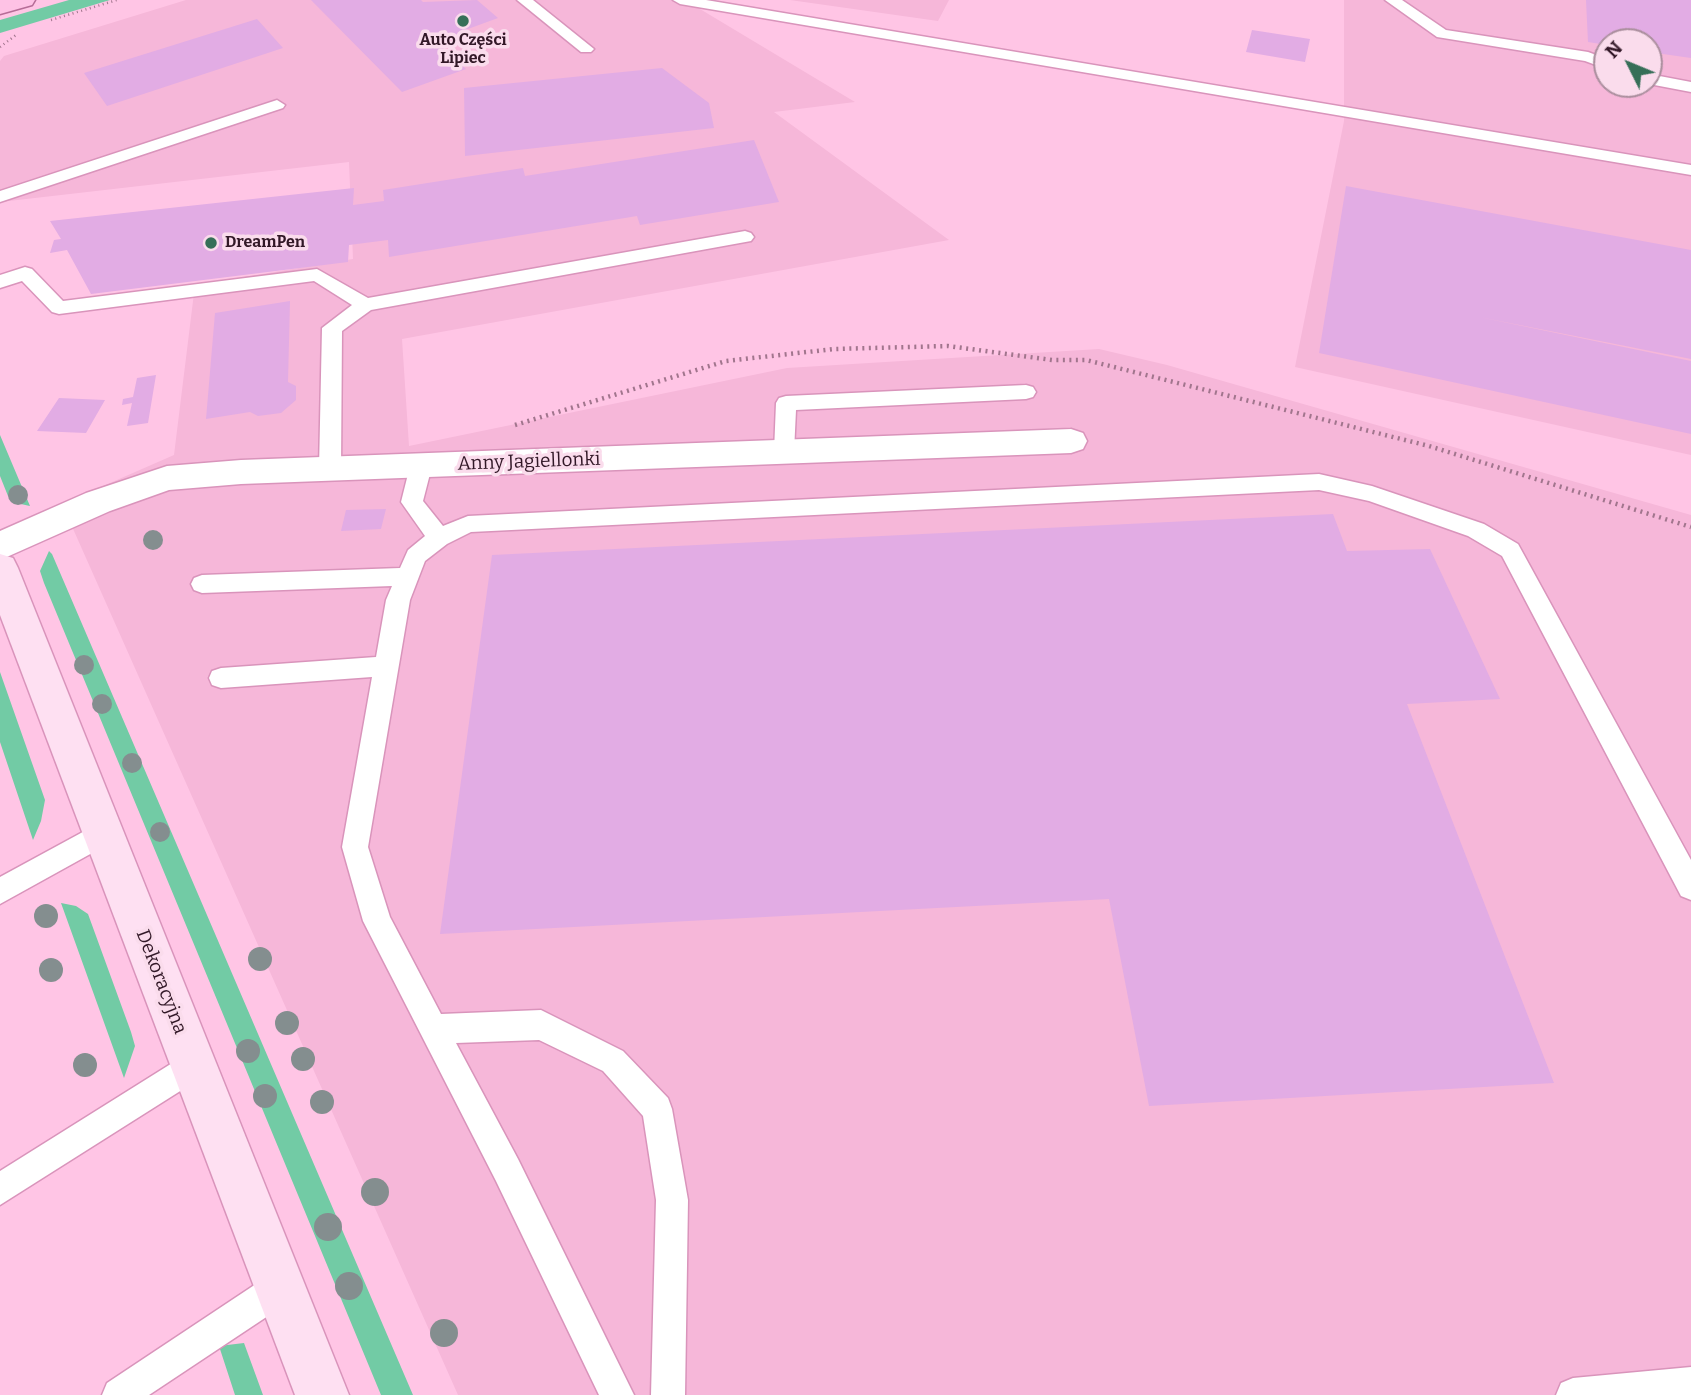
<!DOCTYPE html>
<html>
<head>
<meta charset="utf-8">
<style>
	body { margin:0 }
	#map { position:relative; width:1691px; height:1395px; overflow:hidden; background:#ffc5e5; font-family:Bitter,serif }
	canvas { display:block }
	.north { position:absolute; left:1593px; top:28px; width:70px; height:70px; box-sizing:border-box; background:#fadcec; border:2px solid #aa8e9d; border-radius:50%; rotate:313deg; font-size:19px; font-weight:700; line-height:28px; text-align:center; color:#321827 }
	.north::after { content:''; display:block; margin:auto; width:24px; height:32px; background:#366f58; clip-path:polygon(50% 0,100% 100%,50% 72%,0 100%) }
</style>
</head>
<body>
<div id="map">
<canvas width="1691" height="1395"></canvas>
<div class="north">N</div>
</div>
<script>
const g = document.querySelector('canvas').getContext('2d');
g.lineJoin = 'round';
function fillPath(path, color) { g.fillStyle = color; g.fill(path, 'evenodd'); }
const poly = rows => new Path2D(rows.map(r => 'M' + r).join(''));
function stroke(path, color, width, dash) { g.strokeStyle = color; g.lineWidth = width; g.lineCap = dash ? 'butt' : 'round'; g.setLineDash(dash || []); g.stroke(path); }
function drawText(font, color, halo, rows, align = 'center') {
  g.font = font + ' Bitter,serif'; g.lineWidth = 7; g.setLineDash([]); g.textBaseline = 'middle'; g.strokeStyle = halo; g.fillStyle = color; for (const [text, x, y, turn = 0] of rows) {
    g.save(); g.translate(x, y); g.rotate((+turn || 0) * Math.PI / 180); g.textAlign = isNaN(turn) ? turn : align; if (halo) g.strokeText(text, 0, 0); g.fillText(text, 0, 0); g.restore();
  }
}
fillPath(poly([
	[186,0,685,0,855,102,774,112,949,240,402,339,409,446,787,368,1099,349,1167,365,1691,515,1691,1395,458,1395,62,504,174,455,195,285,353,259,349,162,0,202,0,61,4,56],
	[790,0,949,0,938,21],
	[1344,0,1691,0,1691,455,1295,367,1344,121],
	[1607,42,1649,42,1649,84,1607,84]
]), '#f6b7d9');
fillPath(poly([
	[69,0,110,0,0,33,0,20],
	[0,435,30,506,16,503,8,496,0,476],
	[49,551,52,554,413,1395,381,1395,44,583,40,571],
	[0,672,45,800,41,821,33,840,0,742],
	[61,903,76,906,88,914,131,1032,135,1046,124,1078],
	[244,1343,263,1395,235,1395,219,1346]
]), '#72cba5');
fillPath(poly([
	[311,0,421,0,423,2,477,0,498,18,457,33,461,36,439,44,466,69,402,92],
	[1586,0,1691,0,1691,58,1649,52,1649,42,1607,42,1607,45,1588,42],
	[257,19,283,48,107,106,84,73],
	[1252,30,1310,39,1305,62,1246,52],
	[662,68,709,103,714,128,465,156,464,88],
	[754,140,779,202,640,225,637,216,389,257,388,240,349,245,348,262,91,294,67,250,50,253,54,240,61,239,50,221,354,188,353,205,384,201,383,190,523,168,525,176],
	[1346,186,1691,250,1691,359,1479,317,1691,361,1691,434,1319,353],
	[290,301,288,382,296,386,296,400,281,413,258,416,250,412,206,419,215,313],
	[156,375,148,423,127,426,132,403,122,405,123,399,133,397,137,378],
	[59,398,105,400,86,433,37,431],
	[386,509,381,529,341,531,346,510],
	[1333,514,1347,551,1430,549,1500,699,1407,704,1554,1083,1149,1106,1109,899,440,934,492,555]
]), '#e2ace4');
const lane = poly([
	[517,0,533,0,594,49,591,52,581,52,517,0],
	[673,0,706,0,1691,165,1691,175,680,4,673,0],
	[1385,0,1402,0,1446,30,1588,52,1607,59,1607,69,1585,61,1437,37,1385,0],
	[1649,74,1691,82,1691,92,1649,84,1649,74],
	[277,100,285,105,283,108,0,202,0,191,277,100],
	[745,231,751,233,754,237,751,241,371,310,342,331,341,469,338,475,330,477,322,475,319,469,322,328,352,305,314,281,59,314,52,312,22,281,0,288,0,275,25,267,32,269,63,301,317,269,368,298,745,231],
	[1026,385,1033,387,1036,392,1033,397,1026,399,796,410,794,452,791,457,784,460,777,457,774,452,776,403,779,398,786,396,1026,385],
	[421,458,428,461,432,466,423,501,443,526,468,516,1319,474,1372,486,1484,524,1518,544,1691,860,1691,900,1681,896,1502,556,1468,536,1369,501,1319,490,471,532,447,544,425,561,410,600,368,847,390,917,441,1014,541,1010,623,1051,668,1098,672,1109,688,1200,685,1395,651,1395,656,1200,643,1116,603,1071,539,1040,456,1043,518,1159,634,1395,599,1395,496,1181,363,921,342,847,372,677,221,688,212,685,209,678,212,671,221,668,376,657,386,600,392,586,202,593,194,590,191,584,194,578,202,575,400,568,408,550,425,536,401,502,410,466,414,461,421,458],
	[103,821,112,824,116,833,112,842,0,904,0,877,103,821],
	[193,1050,204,1054,208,1065,204,1076,0,1205,0,1171,193,1050],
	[280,1272,292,1276,296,1288,292,1300,149,1395,102,1395,107,1383,268,1276,280,1272],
	[1691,1367,1691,1395,1556,1395,1561,1383,1573,1378,1691,1367]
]);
const street = poly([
	[1071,429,1083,433,1087,441,1083,449,1071,453,241,484,169,490,110,511,0,560,0,531,86,493,167,466,241,460,1071,429]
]);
const secondary = poly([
	[0,554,13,558,18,568,349,1395,295,1395,0,615,0,554]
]);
const primary = poly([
	[0,0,35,0,32,5,0,14,0,0]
]);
stroke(lane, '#d994bb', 3);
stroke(street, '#d994bb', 3);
stroke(secondary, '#d994bb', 3);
stroke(primary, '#b66c97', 3);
stroke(poly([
	[51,20,117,0],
	[0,47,16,35]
]), '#a1758d', 2.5, [1, 3.5]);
stroke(poly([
	[515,425,726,361,834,349,948,346,1052,360,1086,360,1429,446,1691,527]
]), '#a1758d', 4.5, [2, 4.5]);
fillPath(lane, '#fff');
fillPath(street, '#fff');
fillPath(secondary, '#fee0f2');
fillPath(primary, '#fec2e5');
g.fillStyle = '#848e8f';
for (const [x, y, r] of [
	[18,495,10],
	[153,540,10],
	[84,665,10],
	[102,704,10],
	[132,763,10],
	[160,832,10],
	[46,916,12],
	[260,959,12],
	[51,970,12],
	[287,1023,12],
	[248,1051,12],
	[303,1059,12],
	[85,1065,12],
	[265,1096,12],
	[322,1102,12],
	[375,1192,14],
	[328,1227,14],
	[349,1286,14],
	[444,1333,14]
]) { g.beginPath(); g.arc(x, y, r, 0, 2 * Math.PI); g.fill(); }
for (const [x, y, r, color] of [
	[463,21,7,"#366f58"],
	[211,243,7,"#366f58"]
]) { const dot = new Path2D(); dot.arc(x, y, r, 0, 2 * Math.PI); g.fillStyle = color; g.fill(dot); stroke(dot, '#fadcec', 2.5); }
drawText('bold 16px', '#321827', '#fadcec', [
	["Auto Części",463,41],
	["Lipiec",463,59],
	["DreamPen",225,243,"left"]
]);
drawText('19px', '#321827', '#fadcec', [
	["Anny Jagiellonki",529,462,-2],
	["Dekoracyjna",161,982,69]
]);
</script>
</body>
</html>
